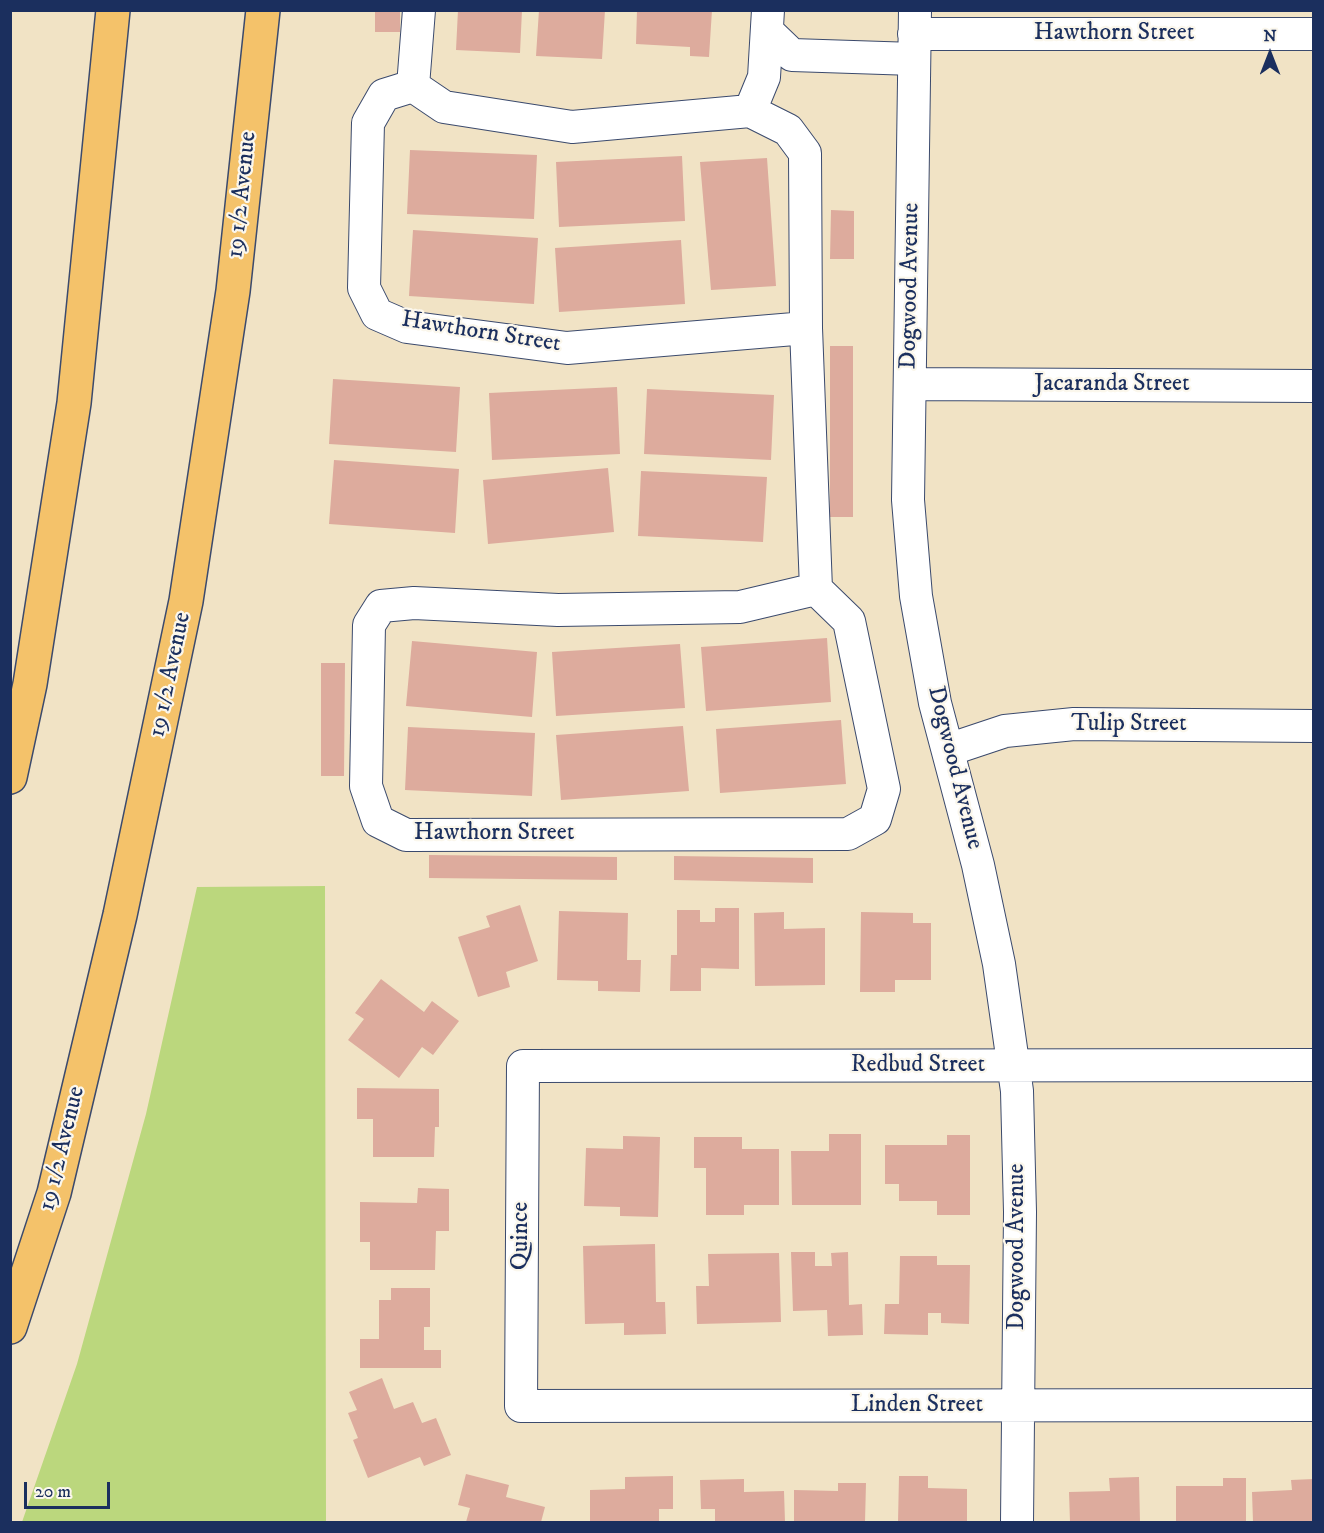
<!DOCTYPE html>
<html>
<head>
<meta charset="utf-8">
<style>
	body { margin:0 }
	#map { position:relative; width:1324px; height:1533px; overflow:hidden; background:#f1e3c5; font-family:"IM FELL DW Pica",serif }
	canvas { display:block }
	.frame { position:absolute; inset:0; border:12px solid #1b2f5e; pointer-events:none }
	.north { position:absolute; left:1240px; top:24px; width:60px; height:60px; -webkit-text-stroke:4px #fbf7ec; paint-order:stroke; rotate:0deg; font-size:16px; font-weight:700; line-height:24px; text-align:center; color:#1b2f5e }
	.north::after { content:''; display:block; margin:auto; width:21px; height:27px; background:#1b2f5e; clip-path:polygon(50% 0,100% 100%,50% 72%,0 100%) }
	.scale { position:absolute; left:24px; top:1482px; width:86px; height:27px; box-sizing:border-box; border:3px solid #1b2f5e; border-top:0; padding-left:8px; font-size:18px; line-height:21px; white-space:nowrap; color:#1b2f5e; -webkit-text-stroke:4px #fbf7ec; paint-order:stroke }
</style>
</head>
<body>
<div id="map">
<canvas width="1324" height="1533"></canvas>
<div class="frame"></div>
<div class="north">N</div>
<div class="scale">20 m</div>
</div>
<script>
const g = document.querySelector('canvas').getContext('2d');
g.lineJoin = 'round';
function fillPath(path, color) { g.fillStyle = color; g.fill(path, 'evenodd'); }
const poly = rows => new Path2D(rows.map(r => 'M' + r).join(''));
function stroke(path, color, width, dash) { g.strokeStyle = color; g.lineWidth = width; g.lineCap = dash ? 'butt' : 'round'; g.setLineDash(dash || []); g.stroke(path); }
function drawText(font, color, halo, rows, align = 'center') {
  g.font = font + ' "IM FELL DW Pica",serif'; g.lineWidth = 4.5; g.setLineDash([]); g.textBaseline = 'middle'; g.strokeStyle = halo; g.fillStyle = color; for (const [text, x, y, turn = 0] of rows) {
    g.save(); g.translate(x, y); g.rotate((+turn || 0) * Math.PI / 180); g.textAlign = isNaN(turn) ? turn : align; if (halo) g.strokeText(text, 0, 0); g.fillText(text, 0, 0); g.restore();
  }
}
fillPath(poly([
	[325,886,326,1522,22,1522,77,1364,146,1114,197,887]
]), '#bbd77d');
fillPath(poly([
	[375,10,400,10,400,32,375,32],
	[458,10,522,10,520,53,456,50],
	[539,10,605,10,602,59,536,56],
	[637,10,712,10,709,57,690,56,690,47,636,44],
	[410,150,537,155,534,219,407,214],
	[682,156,685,221,559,227,556,162],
	[767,158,776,286,711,290,700,162],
	[831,210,854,211,854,259,830,259],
	[413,230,538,238,534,304,409,296],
	[681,240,685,304,559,312,555,248],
	[830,346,853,346,853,517,830,517],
	[333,379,460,387,456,452,329,444],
	[617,387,620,454,492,460,489,393],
	[647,389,774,395,771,460,644,454],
	[334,460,459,469,455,533,329,524],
	[608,468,614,532,488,544,483,480],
	[641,471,767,477,763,542,638,536],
	[827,638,831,702,706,711,701,647],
	[412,641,537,652,532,717,406,706],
	[680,644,685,708,556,716,552,652],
	[321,663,345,663,344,776,321,776],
	[841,720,846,784,720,793,716,729],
	[683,726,689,791,561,800,556,735],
	[408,727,535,733,532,796,405,790],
	[429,855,617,857,617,880,429,878],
	[674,856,813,858,813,883,674,880],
	[520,905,538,961,506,972,510,987,478,997,458,937,490,927,486,916],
	[715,908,739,908,739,969,701,968,701,991,670,991,671,955,677,955,677,910,700,910,700,922,715,922],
	[559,911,628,913,627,960,641,960,640,992,598,991,598,981,557,980],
	[784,912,784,929,825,928,825,985,755,986,754,913],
	[861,912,913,913,913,923,931,923,931,980,895,980,895,992,860,992],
	[381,979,424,1012,432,1001,459,1021,433,1055,422,1047,399,1078,348,1040,364,1019,355,1013],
	[357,1088,439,1089,439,1127,435,1127,434,1157,373,1157,373,1119,357,1119],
	[829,1134,861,1134,861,1205,792,1205,791,1151,829,1151],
	[947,1135,970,1135,970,1215,937,1215,937,1201,899,1201,899,1184,885,1184,885,1145,947,1145],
	[623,1136,660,1137,658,1217,620,1216,620,1207,584,1206,586,1148,623,1149],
	[694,1137,742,1137,742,1149,779,1149,779,1205,744,1205,744,1215,706,1215,706,1168,694,1168],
	[418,1188,449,1189,449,1231,436,1231,435,1270,370,1270,370,1242,360,1242,360,1202,417,1203],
	[655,1244,656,1302,665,1302,666,1334,624,1335,624,1323,585,1324,583,1246],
	[791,1252,815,1252,815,1266,832,1266,831,1253,848,1252,849,1305,862,1304,863,1335,828,1336,827,1310,793,1311],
	[779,1253,781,1322,697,1324,696,1286,709,1286,708,1254],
	[900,1256,937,1256,937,1265,970,1265,969,1324,941,1323,941,1313,928,1313,928,1335,884,1334,885,1304,899,1304],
	[391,1288,430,1288,430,1327,424,1327,424,1350,441,1350,441,1368,360,1368,360,1339,379,1339,379,1300,391,1300],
	[382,1378,394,1409,413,1402,422,1423,436,1418,451,1455,424,1466,420,1457,368,1478,353,1440,358,1438,348,1413,357,1410,349,1392],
	[466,1474,509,1485,506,1497,545,1507,541,1522,466,1522,470,1508,458,1505],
	[673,1476,673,1509,659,1509,659,1522,590,1522,590,1490,625,1489,625,1477],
	[899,1476,928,1476,928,1488,967,1489,967,1522,898,1522],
	[1139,1477,1140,1522,1070,1522,1069,1492,1110,1491,1109,1478],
	[1223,1478,1246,1478,1246,1522,1176,1522,1176,1486,1223,1486],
	[744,1479,744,1492,784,1491,785,1522,715,1522,715,1509,701,1509,700,1480],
	[1314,1479,1314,1522,1253,1522,1252,1492,1292,1490,1291,1480],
	[838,1483,866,1483,865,1522,794,1522,794,1490,838,1491]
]), '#ddab9d');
const minor = poly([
	[419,10,413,86,384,95,368,123,364,288,377,314,407,327,567,348,806,328,816,589,849,621,884,789,875,819,848,834,406,835,378,821,366,786,369,625,381,606,414,603,558,610,740,607,816,589],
	[915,10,908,500,916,596,935,703,978,865,999,964,1017,1091,1020,1212,1017,1522],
	[768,32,792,55,914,59],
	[914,34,1314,34],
	[413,86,444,107,572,127,750,111,764,77,768,10],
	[750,111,788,130,805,153,806,328],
	[910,384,1314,386],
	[948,750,1005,731,1074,724,1314,726],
	[1314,1065,523,1066,521,1406,1314,1405]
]);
const highway = poly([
	[10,777,30,684,74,403,113,10],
	[10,1327,54,1193,120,915,186,601,233,291,263,10]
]);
stroke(minor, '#3b4a6d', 34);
stroke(highway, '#3b4a6d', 36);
stroke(minor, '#fff', 32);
stroke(highway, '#f4c26a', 33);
drawText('24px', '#1b2f5e', '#fbf7ec', [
	["Hawthorn Street",1114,34],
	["19 1/2 Avenue",243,195,-84],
	["Dogwood Avenue",911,286,-89],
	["Hawthorn Street",481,333,9],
	["Jacaranda Street",1112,385],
	["19 1/2 Avenue",171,675,-78],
	["Tulip Street",1129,725],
	["Dogwood Avenue",954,768,76],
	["Hawthorn Street",494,834],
	["Redbud Street",918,1066],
	["19 1/2 Avenue",63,1149,-76],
	["Quince",522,1236,-90],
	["Dogwood Avenue",1018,1247,-90],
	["Linden Street",917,1406]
]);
</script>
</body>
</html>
